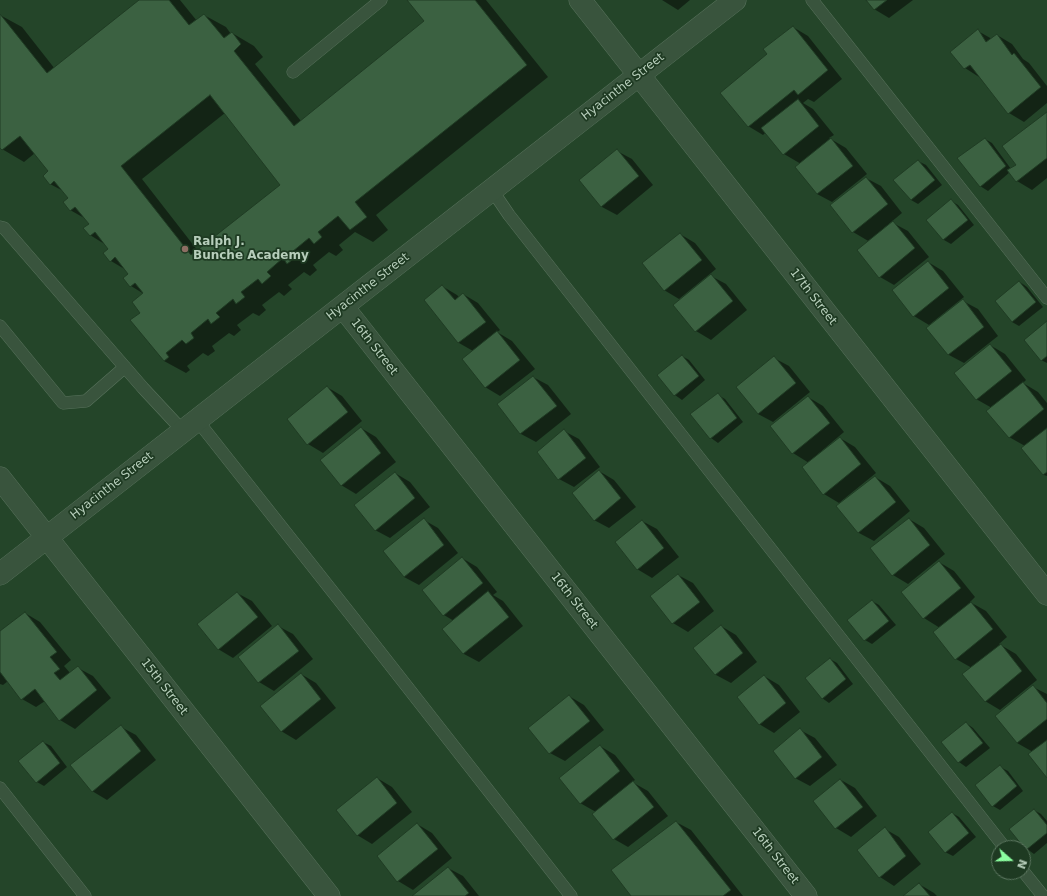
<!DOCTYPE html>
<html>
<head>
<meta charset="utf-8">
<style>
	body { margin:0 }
	#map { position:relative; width:1047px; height:896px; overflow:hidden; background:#244529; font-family:"DejaVu Sans",sans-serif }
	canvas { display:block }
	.north { position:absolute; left:991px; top:840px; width:40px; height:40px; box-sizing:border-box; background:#1e3a22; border:1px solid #5b755f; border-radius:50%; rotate:110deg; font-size:11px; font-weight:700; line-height:16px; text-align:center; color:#b7cebb }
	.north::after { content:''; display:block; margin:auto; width:14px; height:18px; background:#8bffa0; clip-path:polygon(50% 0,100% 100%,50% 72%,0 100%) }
</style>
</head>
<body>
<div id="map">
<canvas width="1047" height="896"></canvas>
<div class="north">N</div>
</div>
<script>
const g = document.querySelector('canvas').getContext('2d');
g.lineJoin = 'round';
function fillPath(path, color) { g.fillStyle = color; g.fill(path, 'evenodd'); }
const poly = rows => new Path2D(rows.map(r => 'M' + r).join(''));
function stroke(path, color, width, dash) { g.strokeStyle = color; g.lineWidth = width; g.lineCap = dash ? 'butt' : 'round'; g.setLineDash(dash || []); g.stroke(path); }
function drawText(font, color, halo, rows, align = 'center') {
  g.font = font + ' "DejaVu Sans",sans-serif'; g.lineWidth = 3.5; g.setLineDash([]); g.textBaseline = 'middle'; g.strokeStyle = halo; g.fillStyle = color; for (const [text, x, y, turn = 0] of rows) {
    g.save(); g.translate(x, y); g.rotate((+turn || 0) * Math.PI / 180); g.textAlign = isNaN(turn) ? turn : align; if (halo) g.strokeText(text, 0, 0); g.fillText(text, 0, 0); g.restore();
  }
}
fillPath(poly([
	[140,0,180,0,197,21,204,15,226,27,231,34,232,33,254,46,263,57,255,64,301,121,425,21,408,0,486,0,548,77,376,215,388,230,373,242,355,232,339,245,343,250,336,256,329,252,313,265,317,270,310,276,304,272,288,285,292,289,284,296,279,292,262,305,266,310,259,316,253,313,237,325,241,330,234,336,229,333,212,346,215,351,208,356,203,353,187,366,190,370,186,373,164,361,142,313,144,294,131,286,125,278,130,274,126,270,111,261,110,249,106,245,90,235,90,224,86,219,70,210,69,198,65,192,50,184,50,171,35,153,24,162,2,149,0,146,0,15,22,27,55,69],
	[225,113,282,185,198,251,142,179],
	[662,0,690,0,678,10],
	[867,0,913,0,889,18,874,9],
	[793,27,808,36,842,79,814,102,808,99,803,103,813,109,834,135,829,138,846,148,867,174,832,202,817,194,801,164,784,154,766,132,763,135,748,126,768,54],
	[978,31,992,39,997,35,1012,44,1023,59,1029,63,1047,86,1047,103,1024,122,1009,113,979,77,965,68],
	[1047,113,1047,178,1032,190,1017,181,1010,172,988,191,980,186,985,139,992,143,1011,169,1017,165],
	[617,151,632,159,653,185,617,215,602,207,580,180],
	[918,161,926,165,942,185,918,204,911,200],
	[866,178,881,186,902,213,884,228,885,229,893,223,908,231,929,257,894,285,880,277,870,242,853,232],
	[951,201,958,205,974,225,951,244,944,240,928,220],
	[680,234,695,243,716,269,679,299,664,290],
	[928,262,943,271,964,297,929,325,914,316,893,290],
	[711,276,726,284,747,310,711,340,696,331],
	[1020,282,1027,287,1043,307,1019,326,1012,322],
	[442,286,457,295,460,298,463,294,478,303,500,330,497,332,512,341,535,369,500,396,485,387,473,351,459,343,425,300],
	[963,301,978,309,998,336,964,363,949,355,928,328],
	[1047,322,1047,363,1041,360],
	[990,345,1005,354,1026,380,1023,383,1038,392,1047,403,1047,476,1044,475,1023,448,1025,446,1009,437,992,408,976,399],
	[682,356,689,360,705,380,682,400,675,395,659,375],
	[774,358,789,366,810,392,773,422,758,414],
	[533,377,548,385,571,414,536,442,521,434,498,404],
	[327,387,342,396,362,421,323,453,308,444],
	[718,395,725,399,743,422,718,443,711,438],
	[808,397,823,406,844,432,818,454,819,455,840,438,855,447,876,473,839,503,824,494,803,468,809,463,793,453],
	[361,428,376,437,396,462,356,494,341,485],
	[564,431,579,439,600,467,574,487,559,479],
	[599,471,614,480,636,507,609,528,594,520],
	[395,473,410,482,430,507,390,538,375,530],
	[875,477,890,486,910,511,874,541,859,533,838,506],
	[909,519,924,528,945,554,908,584,893,575,872,549],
	[424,520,438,528,458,553,419,585,404,577],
	[642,521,657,529,679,557,652,578,637,569],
	[462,558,477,567,497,592,493,595,503,601,523,626,479,662,464,654,444,629,454,621,444,615],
	[939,562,954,571,975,597,970,602,986,611,1007,637,999,644,1016,654,1037,680,1000,710,985,701,972,668,956,659,940,628,924,618,902,592],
	[678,575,693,583,714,611,688,632,673,623],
	[237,593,252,601,272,626,233,658,218,649],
	[872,601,879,605,896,625,872,644,865,640],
	[25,613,40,622,71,660,64,666,71,674,78,668,93,676,111,698,75,729,60,720,45,701,36,707,22,699,8,681,3,685,0,684,0,633],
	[278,626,293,634,313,659,274,691,259,682,239,658],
	[721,626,736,635,757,662,731,683,716,675,695,648],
	[830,659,837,663,853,684,829,703,822,698],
	[301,674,316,683,336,708,296,740,281,731],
	[764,676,779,685,800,712,774,733,759,724],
	[1033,687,1047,694,1047,776,1033,752,1017,743],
	[569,696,584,705,604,730,565,761,550,753],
	[966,723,973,728,990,748,966,767,959,762,943,742],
	[121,727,136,735,156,760,107,800,92,791],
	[800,730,815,738,837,765,810,786,795,778],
	[43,742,51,746,67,767,44,786,37,782],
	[600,746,615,755,635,780,632,782,648,791,668,816,628,847,614,839,596,812,580,803],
	[1000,767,1008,771,1023,791,1000,810,993,806],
	[377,778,392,787,412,812,372,844,357,835],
	[841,780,855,788,877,816,851,837,836,828,815,801],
	[1034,810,1041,814,1047,821,1047,843,1034,854,1027,849,1011,829],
	[952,813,959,817,976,837,953,856,945,852],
	[676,822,691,830,743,896,632,896],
	[417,824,432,833,452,858,413,890,398,881],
	[885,829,899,837,921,864,894,886,880,877],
	[448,868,463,876,479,896,414,896],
	[919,884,934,893,937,896,905,896]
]), '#0007');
const building = poly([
	[139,0,169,0,189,25,204,14,224,38,232,32,241,44,234,51,294,126,424,21,407,0,475,0,527,65,355,202,367,217,350,230,338,216,318,232,322,237,314,244,309,238,292,252,296,257,287,264,283,258,267,272,271,276,262,284,258,279,241,292,245,297,236,304,233,299,216,313,220,317,211,324,208,319,191,333,194,338,186,344,182,340,166,353,169,357,164,361,130,320,140,313,132,302,143,293,135,283,130,287,123,278,128,274,115,257,110,262,103,253,108,249,95,232,90,236,83,228,89,224,75,207,70,211,63,202,68,198,54,181,50,185,43,176,48,171,20,136,2,150,0,148,0,14,47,73,139,0],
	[210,95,280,185,191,255,121,166,210,95],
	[866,0,887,0,874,10,866,0],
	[793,26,828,70,798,95,794,90,748,127,720,93,767,54,763,49,793,26],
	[978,29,986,42,997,34,1012,55,1014,53,1041,87,1008,114,970,65,964,69,950,52,978,29],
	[798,99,819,126,783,155,761,128,798,99],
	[1047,112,1047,158,1016,182,1007,170,1016,165,1002,146,1047,112],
	[831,138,853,166,817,194,795,167,831,138],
	[985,138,1006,166,980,187,957,158,985,138],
	[617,149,639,176,601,207,579,180,617,149],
	[918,160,935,180,911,200,893,180,918,160],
	[866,177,888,204,852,233,830,205,866,177],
	[951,199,968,220,943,240,926,220,951,199],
	[893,221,915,248,879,278,857,250,893,221],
	[680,233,702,260,664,291,642,263,680,233],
	[928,261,949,288,913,317,892,290,928,261],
	[711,274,733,301,695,332,673,305,711,274],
	[1019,281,1036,302,1012,322,995,301,1019,281],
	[442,285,455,300,463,293,486,322,458,343,424,300,442,285],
	[963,299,984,327,948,355,926,328,963,299],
	[1047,321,1047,356,1041,361,1024,340,1047,321],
	[497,331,520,360,485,388,462,359,497,331],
	[990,344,1012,371,976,400,954,373,990,344],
	[682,355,699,376,674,396,657,375,682,355],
	[774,356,796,383,758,414,736,387,774,356],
	[533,376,557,406,520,434,497,404,533,376],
	[1023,382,1044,409,1009,438,986,411,1023,382],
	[327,386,348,412,307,445,287,419,327,386],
	[718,393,737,418,710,439,690,414,718,393],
	[808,396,830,423,792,454,770,426,808,396],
	[361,427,381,453,341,486,320,460,361,427],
	[1047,428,1047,472,1043,475,1021,448,1047,428],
	[564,429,586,458,558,480,537,452,564,429],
	[840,437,861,464,823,495,802,467,840,437],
	[599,470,621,498,594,521,572,493,599,470],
	[395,472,415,498,375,531,354,505,395,472],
	[875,476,896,502,858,533,836,506,875,476],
	[424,518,444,545,404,577,383,551,424,518],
	[909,518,930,545,892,576,870,548,909,518],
	[642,520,664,548,637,570,615,542,642,520],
	[462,557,483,583,443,616,422,590,462,557],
	[939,561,961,588,923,619,901,592,939,561],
	[678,574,700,602,672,624,650,596,678,574],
	[488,591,509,617,463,654,442,629,488,591],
	[237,592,258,617,218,650,197,624,237,592],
	[872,600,889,621,864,641,847,620,872,600],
	[971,602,993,629,955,660,933,632,971,602],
	[25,612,57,652,50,657,60,669,54,673,60,680,78,666,97,690,59,721,35,689,21,700,0,672,0,631,25,612],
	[278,624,299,651,258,683,238,657,278,624],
	[721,625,743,653,715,675,693,648,721,625],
	[1001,644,1022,671,985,702,962,674,1001,644],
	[830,658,846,679,822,699,805,678,830,658],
	[301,673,321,699,281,732,260,706,301,673],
	[764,675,786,703,759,725,737,697,764,675],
	[1033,685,1047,703,1047,719,1017,743,995,716,1033,685],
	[569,695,590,721,549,754,528,728,569,695],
	[966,722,983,743,958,763,941,742,966,722],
	[121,725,141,751,92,792,70,765,121,725],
	[800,728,822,757,795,779,773,751,800,728],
	[1047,740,1047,778,1028,754,1047,740],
	[43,741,60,763,36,783,18,761,43,741],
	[600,745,620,771,580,804,559,778,600,745],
	[1000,765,1017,786,992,807,975,785,1000,765],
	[377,777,397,803,357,836,336,810,377,777],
	[840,779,863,807,835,829,813,801,840,779],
	[633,781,654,807,613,840,592,814,633,781],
	[1034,809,1047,825,1047,833,1026,850,1009,829,1034,809],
	[952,812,969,833,945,853,928,832,952,812],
	[676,821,731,890,723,896,631,896,611,870,676,821],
	[417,823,438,849,397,882,377,856,417,823],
	[885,827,906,856,879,878,857,850,885,827],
	[448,867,469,893,465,896,412,896,448,867],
	[919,883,930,896,903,896,919,883]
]);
fillPath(building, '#3b6141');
stroke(building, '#203c24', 1);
const lane = poly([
	[812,0,1047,298],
	[293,72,381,0],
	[492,190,509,215,1005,848],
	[0,227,4,228,143,388,183,431],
	[0,326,63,403,86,401,125,367],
	[197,420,351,615,571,896],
	[0,788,85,896],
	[1023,871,1043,896]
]);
const street = poly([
	[580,0,1047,594],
	[343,307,806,896],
	[0,478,329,896],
	[0,574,735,0]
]);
stroke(lane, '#58725c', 13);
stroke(street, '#58725c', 23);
stroke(lane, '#39543d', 12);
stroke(street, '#39543d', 22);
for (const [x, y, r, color] of [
	[185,249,4,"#8d6e63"]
]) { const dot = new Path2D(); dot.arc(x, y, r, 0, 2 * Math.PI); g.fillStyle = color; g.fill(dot); stroke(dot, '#1e3a22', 1.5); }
drawText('12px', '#b7cebb', '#1e3a22', [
	["Hyacinthe Street",623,87,-38],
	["Hyacinthe Street",368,287,-38],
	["17th Street",813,297,52],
	["16th Street",374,347,52],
	["Hyacinthe Street",112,486,-38],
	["16th Street",574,601,52],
	["15th Street",164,687,52],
	["16th Street",775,856,52]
]);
drawText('bold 12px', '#b7cebb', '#1e3a22', [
	["Ralph J.",193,242],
	["Bunche Academy",193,256]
], 'left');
</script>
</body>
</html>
